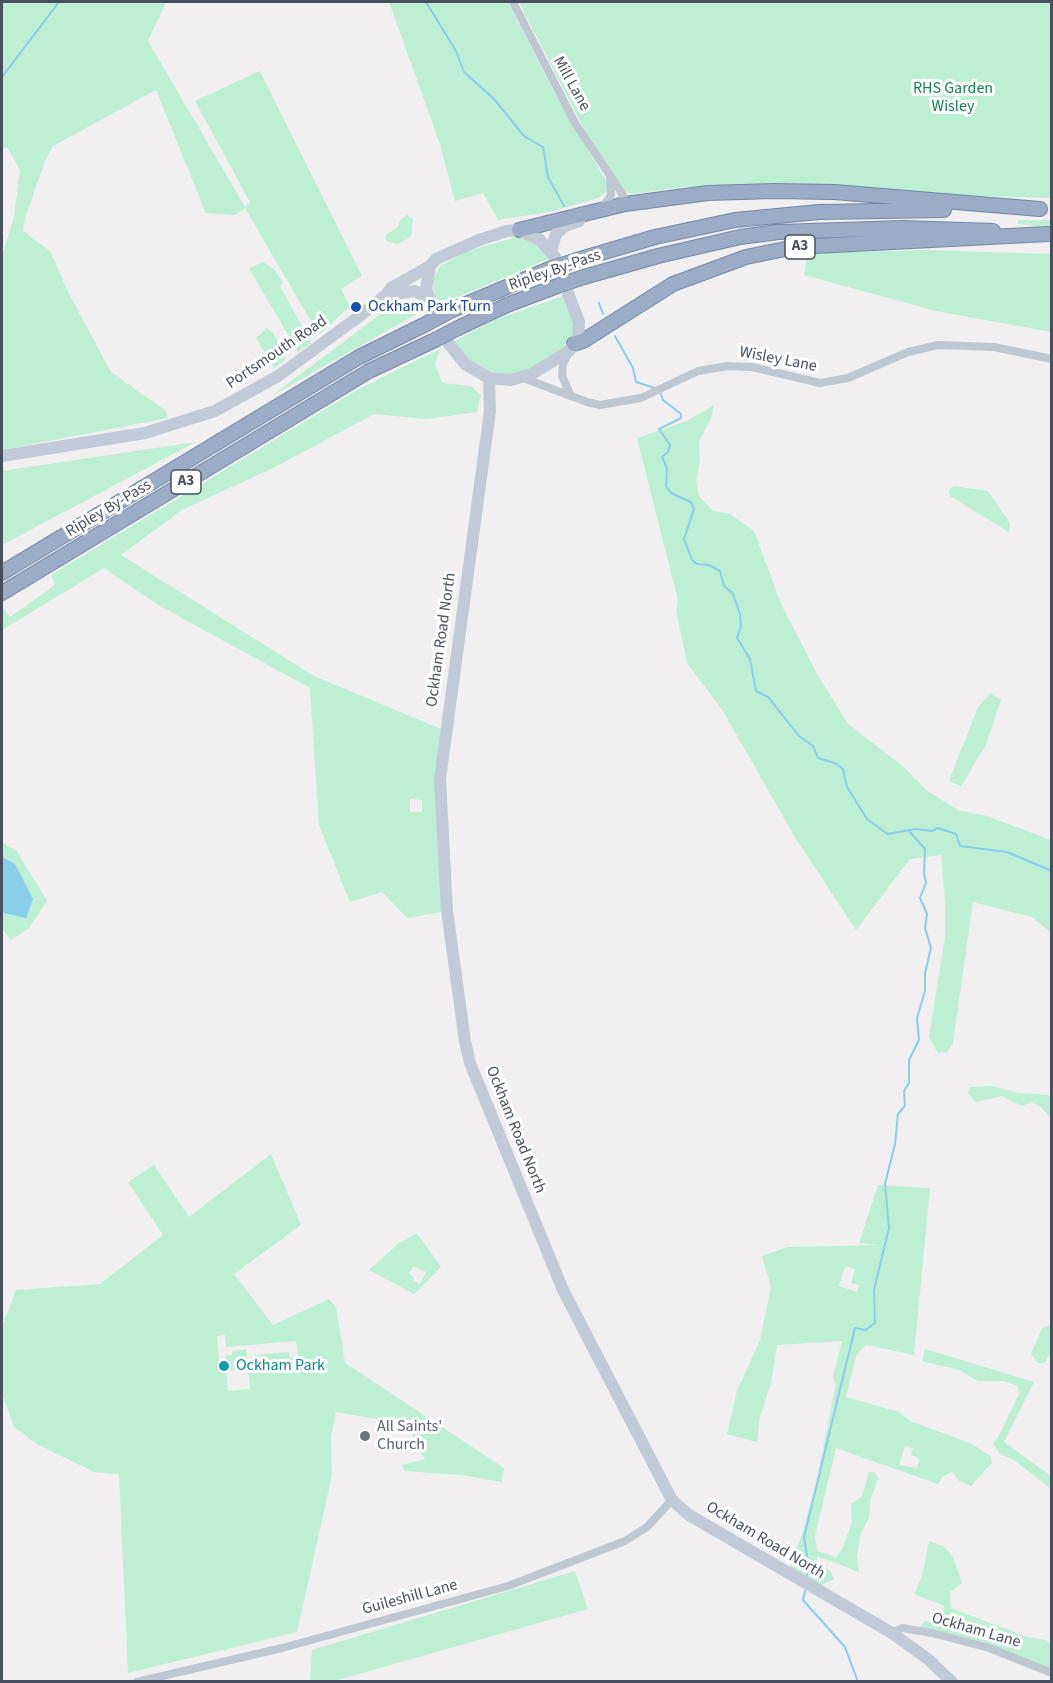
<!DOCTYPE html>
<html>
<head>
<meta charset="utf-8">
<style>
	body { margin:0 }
	#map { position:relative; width:1053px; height:1683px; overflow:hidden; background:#f1efef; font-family:"Source Sans 3",sans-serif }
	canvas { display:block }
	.frame { position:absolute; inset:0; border:3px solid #47505c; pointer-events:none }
</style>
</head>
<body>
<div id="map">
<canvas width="1053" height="1683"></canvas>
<div class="frame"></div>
</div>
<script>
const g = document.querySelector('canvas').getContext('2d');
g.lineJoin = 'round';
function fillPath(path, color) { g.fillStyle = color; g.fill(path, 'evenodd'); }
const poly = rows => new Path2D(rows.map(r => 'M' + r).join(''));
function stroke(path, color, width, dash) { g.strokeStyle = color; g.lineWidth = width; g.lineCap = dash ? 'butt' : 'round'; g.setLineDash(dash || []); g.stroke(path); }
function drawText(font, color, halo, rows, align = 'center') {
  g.font = font + ' "Source Sans 3",sans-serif'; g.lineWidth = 6; g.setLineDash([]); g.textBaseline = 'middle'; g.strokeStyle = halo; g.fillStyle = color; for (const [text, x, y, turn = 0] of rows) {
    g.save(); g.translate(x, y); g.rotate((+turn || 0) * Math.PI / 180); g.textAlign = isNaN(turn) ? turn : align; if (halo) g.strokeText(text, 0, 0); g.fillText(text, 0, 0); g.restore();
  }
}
fillPath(poly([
	[2,2,166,2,148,41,245,207,250,202,195,101,260,71,362,276,341,289,350,306,319,335,245,208,235,215,206,213,156,90,53,146,45,161,25,218,23,231,50,251,69,294,111,372,165,410,168,418,2,450,2,256,14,217,20,170,7,147,2,149],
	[389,2,508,2,555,94,607,182,607,192,598,198,553,211,498,220,483,193,455,201,440,144],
	[519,2,1051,2,1051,198,910,194,778,184,685,187,631,194,624,191,589,139],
	[407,215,413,219,411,236,398,244,386,241,386,235,398,227,400,220],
	[1018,220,1051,220,1051,228,1018,224],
	[520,236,542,247,551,258,436,306,432,282,440,266,467,251],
	[928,250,1051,254,1051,332,936,311,804,275,808,253],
	[263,262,274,269,283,282,280,286,311,343,298,352,249,268],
	[566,295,577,326,568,345,536,367,512,375,483,370,473,364,453,342,497,319],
	[409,300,420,312,270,397,398,301],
	[267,328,273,333,286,354,284,361,274,368,256,338],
	[440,349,435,364,442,383,471,386,481,395,477,412,426,419,374,414,273,468,182,510,121,555,314,676,446,731,444,760,447,911,407,918,382,892,350,902,319,825,310,688,160,606,104,568,2,630,2,605,10,617,55,585,51,575,357,390],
	[410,799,422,800,422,812,410,812],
	[714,405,711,418,699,441,700,460,696,481,699,496,713,511,730,514,754,531,781,604,816,672,848,724,905,768,926,790,958,810,987,816,1051,840,1051,933,1032,917,973,902,953,1043,947,1052,938,1053,929,1038,945,937,945,901,941,855,910,859,856,930,796,839,723,711,687,663,676,610,678,600,637,438,687,421],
	[196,442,32,529,2,545,2,471],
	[954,486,988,491,1010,523,1009,532,950,496,949,490],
	[991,693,1001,700,986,745,961,786,949,781,978,707],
	[2,843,16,850,47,901,29,928,11,940,2,929,2,909,4,913,15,864,2,857],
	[992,1086,1019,1093,1048,1095,1051,1097,1051,1119,1041,1107,1032,1102,1022,1106,1002,1096,976,1102,968,1093,970,1087],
	[271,1154,301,1225,234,1274,273,1325,329,1299,336,1307,345,1363,504,1468,502,1482,461,1475,404,1471,402,1465,425,1459,414,1441,412,1429,405,1424,336,1412,331,1437,332,1475,297,1632,128,1673,119,1474,94,1472,37,1444,14,1427,2,1393,2,1327,16,1290,100,1284,163,1235,128,1182,154,1165,189,1217],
	[225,1335,226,1347,296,1341,298,1357,290,1358,289,1352,255,1355,256,1362,248,1362,246,1349,232,1351,232,1355,226,1355,228,1371,248,1369,250,1389,228,1391,226,1370,220,1370,217,1336],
	[878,1185,930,1188,914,1355,866,1345,856,1356,846,1397,899,1412,910,1421,970,1443,991,1456,992,1463,971,1486,959,1481,953,1472,943,1476,938,1484,836,1448,815,1536,817,1551,836,1557,842,1550,852,1522,851,1504,862,1497,869,1472,874,1472,878,1478,870,1501,869,1518,861,1532,857,1556,859,1572,817,1556,816,1566,830,1570,834,1579,818,1587,791,1571,790,1563,800,1541,816,1484,836,1384,833,1377,842,1341,777,1345,771,1383,760,1417,757,1442,727,1434,737,1391,760,1340,771,1287,762,1256,788,1247,880,1245,859,1243],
	[845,1266,855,1269,851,1283,859,1285,857,1292,839,1286],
	[905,1446,913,1448,911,1455,920,1459,917,1468,899,1465],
	[417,1233,441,1267,414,1294,369,1270,399,1243],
	[413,1266,426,1272,420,1284,413,1281,414,1277,409,1274],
	[1051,1325,1051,1352,1045,1363,1038,1363,1031,1354,1042,1328],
	[925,1349,1034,1382,1004,1442,1051,1476,1051,1489,1014,1460,1000,1454,993,1443,998,1438,1019,1394,1017,1386,1005,1381,978,1381,959,1370,922,1361],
	[929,1541,943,1546,953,1557,962,1583,950,1592,951,1608,1027,1637,1046,1640,1051,1644,1051,1670,919,1627,925,1621,938,1625,945,1606,914,1594,922,1577],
	[575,1571,588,1609,334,1681,310,1681,312,1650]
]), '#bdefd5');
fillPath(poly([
	[2,857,15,864,33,899,26,918,4,913,2,909]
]), '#8bceeb');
stroke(poly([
	[426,2,456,51,464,72,494,99,524,136,543,147,548,177,564,206],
	[2,77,59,2],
	[599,303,603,314],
	[615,336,633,368,636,382,655,388],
	[660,391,663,400,681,414,681,418,659,429,670,445,668,452,662,457,667,468,666,486,671,493,691,502,694,509,684,539,692,560,697,564,709,565,720,571,724,586,733,594,740,614,741,626,737,638,750,659,756,691,768,697,799,736,813,746,818,758,835,763,843,769,847,787,867,819,882,830,888,834,915,829,932,831,938,828,956,834,960,846,1007,852,1052,871],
	[807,1577,808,1563,804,1537,855,1328,866,1330,875,1323,874,1290,889,1228,885,1184,895,1144,898,1114,905,1106,904,1091,909,1083,909,1060,919,1040,917,1018,925,991,925,973,931,948,925,928,927,914,920,898,926,883,924,873,925,849,910,832],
	[805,1591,803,1600,845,1647,858,1682]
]), '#8bceeb', 2);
const trunk = poly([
	[519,230,625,204,708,193,774,191,834,192,1040,209],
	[577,260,655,237,735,220,819,212,944,210],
	[584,277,658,256,740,237,778,232,903,228,993,231],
	[452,310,552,268],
	[458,328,507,305,560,285],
	[574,344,583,341,673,284,746,257,795,247,1048,234],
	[2,573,359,357,428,323],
	[2,593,369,371,435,340]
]);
stroke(trunk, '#7287a9', 16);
stroke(poly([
	[513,2,575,123,623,195,625,204],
	[601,209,611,195,610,177],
	[569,352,563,364,562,376,571,396],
	[523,378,587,402,600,405,641,398,698,371,728,366,752,367,820,383,848,378,908,352,938,345,994,347,1052,359],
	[892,1633,902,1628,932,1633,989,1648,1052,1673],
	[137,1682,282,1648,508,1586,625,1541,647,1527,672,1500]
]), '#bfc8d1', 8);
stroke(poly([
	[551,251,556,234,565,226,579,221],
	[386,295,415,291,428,298],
	[433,309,426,289,430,266,436,259,479,240,507,231,519,230,540,240,555,257],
	[449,344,465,364,489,378,511,380,532,374,569,351,578,338,579,322,568,293],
	[489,378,490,411,440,779,447,911,465,1041,470,1063,563,1290,672,1500,689,1515,892,1633,929,1660,952,1682],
	[2,456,145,433,215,411,278,376,357,318,386,295,391,288,430,266]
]), '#c2cad8', 12);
stroke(trunk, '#9bacc6', 14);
const trunkBridge = poly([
	[552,268,577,260],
	[560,285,584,277],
	[428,323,452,310],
	[435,340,458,328]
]);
stroke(trunkBridge, '#7287a9', 16, []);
stroke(trunkBridge, '#9bacc6', 14);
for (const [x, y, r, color] of [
	[356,307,6,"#1a4fb4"],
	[224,1366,6,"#0f9aa8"],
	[365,1436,6,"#6b7280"]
]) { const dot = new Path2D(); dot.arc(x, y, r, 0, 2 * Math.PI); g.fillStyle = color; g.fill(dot); stroke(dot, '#fff', 2); }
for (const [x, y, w] of [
	[800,247,30],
	[186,482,30]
]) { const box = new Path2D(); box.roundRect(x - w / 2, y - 12, w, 24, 4.5); g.fillStyle = '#fff'; g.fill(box); stroke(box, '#47505c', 1.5); }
drawText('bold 15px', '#47505c', null, [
	["A3",800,247],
	["A3",186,482]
]);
drawText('16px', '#47505c', '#fff', [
	["Mill Lane",571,84,61],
	["Ripley By-Pass",555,271,-19],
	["Portsmouth Road",277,353,-34],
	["Wisley Lane",778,360,11],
	["Ripley By-Pass",109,509,-31],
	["Ockham Road North",442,640,-82],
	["Ockham Road North",515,1130,68],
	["Ockham Road North",765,1541,31],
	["Guileshill Lane",410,1598,-15],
	["Ockham Lane",976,1631,16]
]);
drawText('16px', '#177e54', '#fff', [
	["RHS Garden",953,89],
	["Wisley",953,107]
]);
drawText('16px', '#164399', '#fff', [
	["Ockham Park Turn",368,307]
], 'left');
drawText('16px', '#0d838f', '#fff', [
	["Ockham Park",236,1366]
], 'left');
drawText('16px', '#5b616d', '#fff', [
	["All Saints'",377,1427],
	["Church",377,1445]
], 'left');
</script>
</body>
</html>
